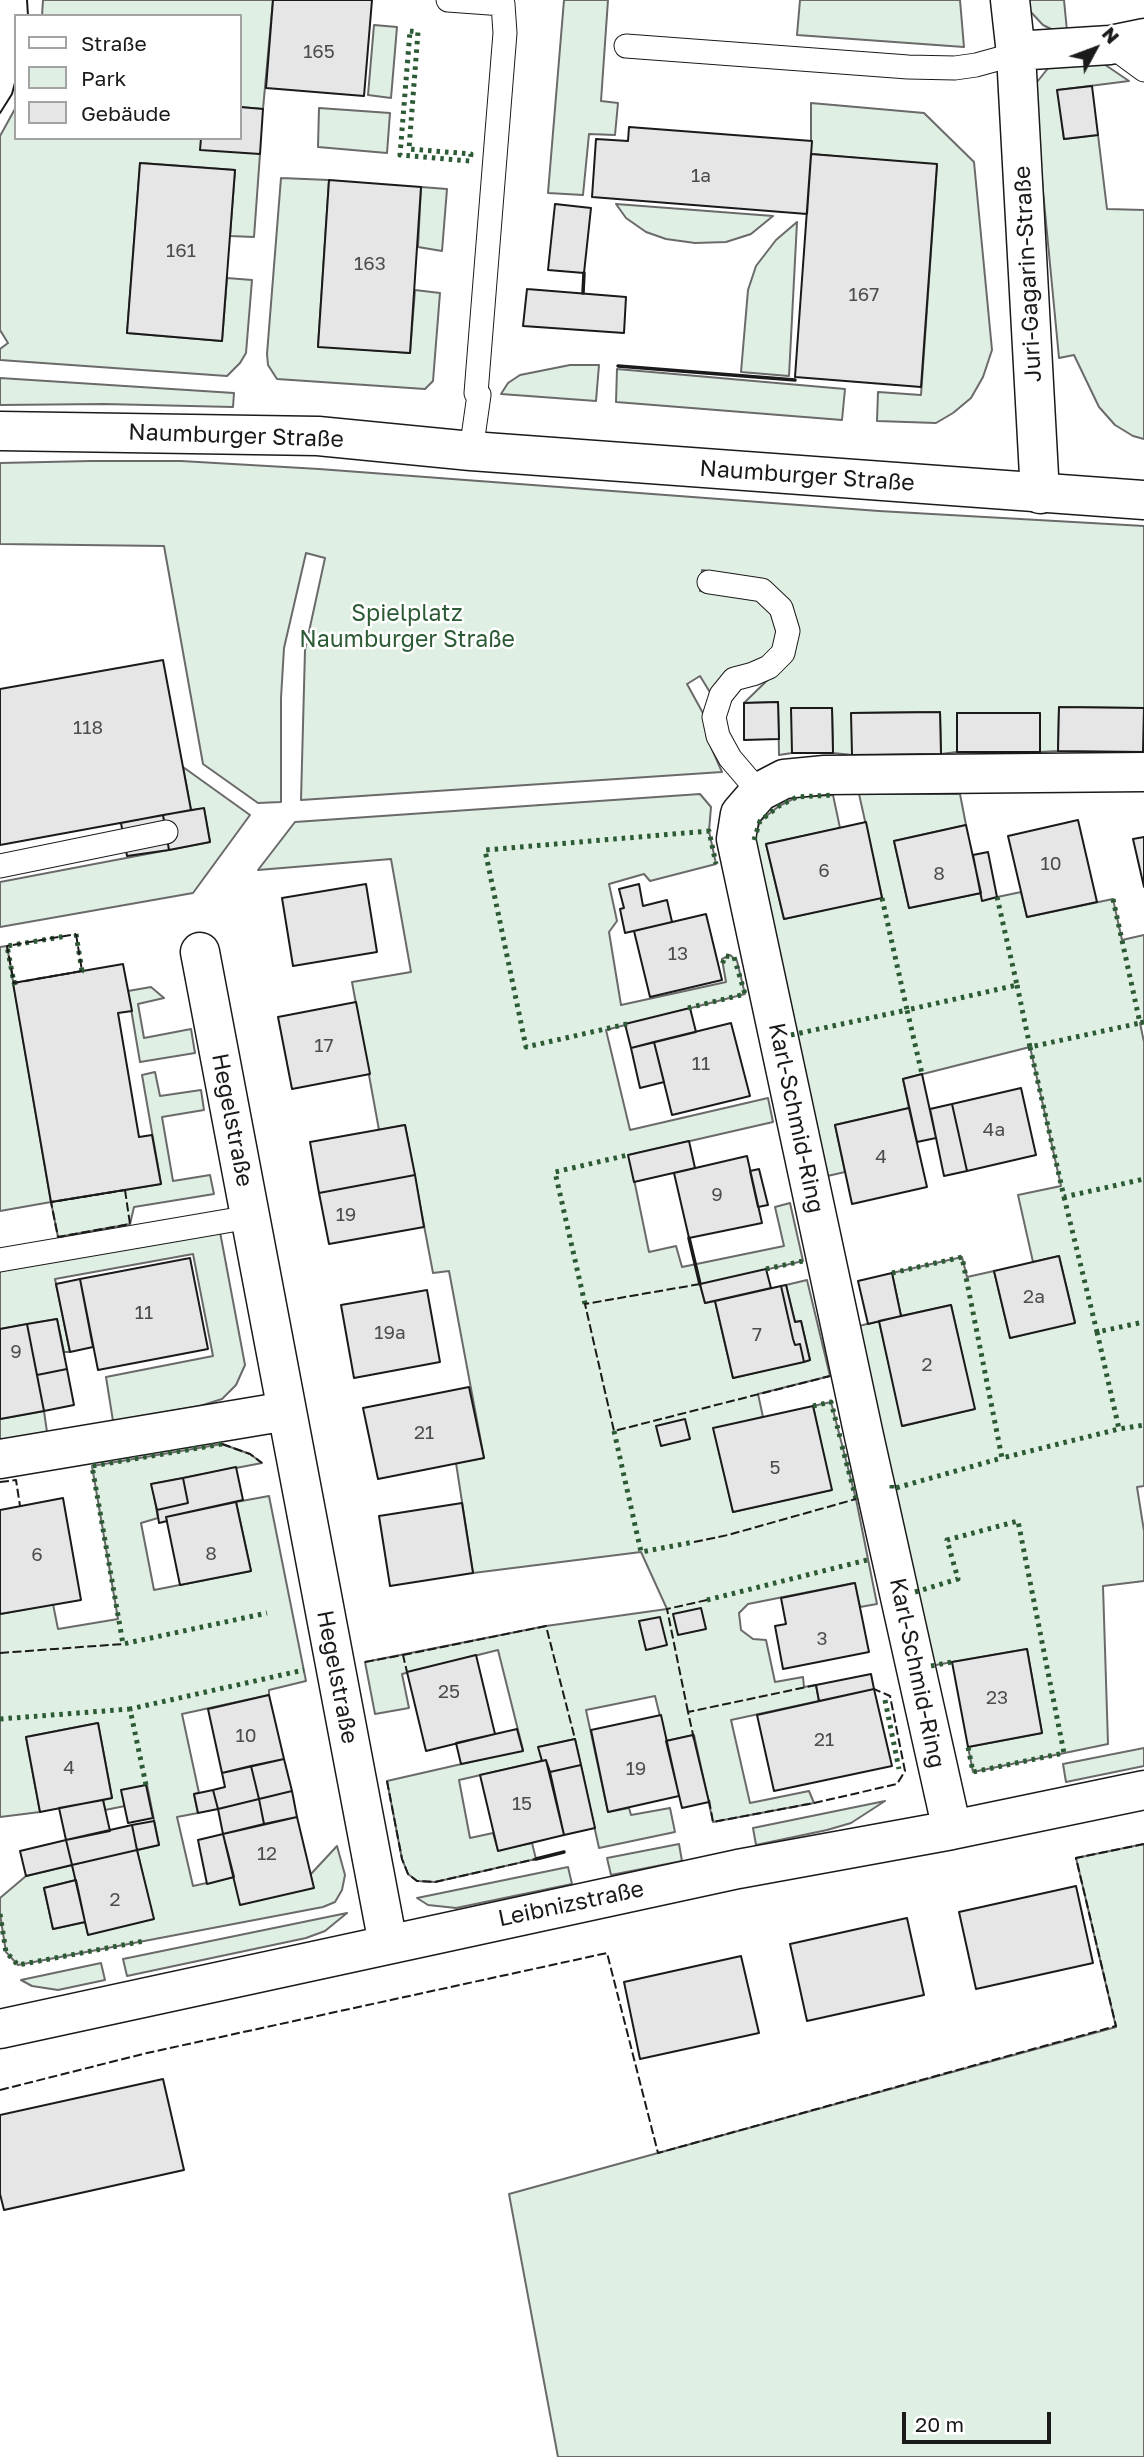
<!DOCTYPE html>
<html>
<head>
<meta charset="utf-8">
<style>
	body { margin:0 }
	#map { position:relative; width:1144px; height:2457px; overflow:hidden; background:#fff; font-family:"Golos Text",sans-serif }
	canvas { display:block }
	.legend { position:absolute; left:14px; top:14px; width:228px; height:126px; box-sizing:border-box; background:#fff; border:2px solid #a3a3a3; margin:0; padding:9px 12px; list-style:none; font-size:21px; color:#1a1a1a }
	.legend li { display:flex; align-items:center; gap:14px; height:35px }
	.legend b { width:35px; border:2px solid #a3a3a3 }
	.north { position:absolute; left:1060px; top:14px; width:70px; height:70px; -webkit-text-stroke:5px #fff; paint-order:stroke; rotate:49deg; font-size:19px; font-weight:700; line-height:28px; text-align:center; color:#1a1a1a }
	.north::after { content:''; display:block; margin:auto; width:24px; height:32px; background:#1a1a1a; clip-path:polygon(50% 0,100% 100%,50% 72%,0 100%) }
	.scale { position:absolute; left:902px; top:2412px; width:149px; height:32px; box-sizing:border-box; border:4px solid #1a1a1a; border-top:0; padding-left:9px; font-size:21px; line-height:24px; white-space:nowrap; color:#1a1a1a; -webkit-text-stroke:5px #fff; paint-order:stroke }
</style>
</head>
<body>
<div id="map">
<canvas width="1144" height="2457"></canvas>
<ul class="legend">
<li><b style="height:9px;background:#fff"></b>Straße</li>
<li><b style="height:19px;background:#e0efe3"></b>Park</li>
<li><b style="height:19px;background:#e6e6e6"></b>Gebäude</li>
</ul>
<div class="north">N</div>
<div class="scale">20 m</div>
</div>
<script>
const g = document.querySelector('canvas').getContext('2d');
g.lineJoin = 'round';
function fillPath(path, color) { g.fillStyle = color; g.fill(path, 'evenodd'); }
const poly = rows => new Path2D(rows.map(r => 'M' + r).join(''));
function stroke(path, color, width, dash) { g.strokeStyle = color; g.lineWidth = width; g.lineCap = dash ? 'butt' : 'round'; g.setLineDash(dash || []); g.stroke(path); }
function drawText(font, color, halo, rows, align = 'center') {
  g.font = font + ' "Golos Text",sans-serif'; g.lineWidth = 5; g.setLineDash([]); g.textBaseline = 'middle'; g.strokeStyle = halo; g.fillStyle = color; for (const [text, x, y, turn = 0] of rows) {
    g.save(); g.translate(x, y); g.rotate((+turn || 0) * Math.PI / 180); g.textAlign = isNaN(turn) ? turn : align; if (halo) g.strokeText(text, 0, 0); g.fillText(text, 0, 0); g.restore();
  }
}
const green = poly([
	[43,0,273,0,263,109,240,107,240,16,42,16,43,0],
	[564,0,608,0,601,101,618,103,615,135,589,134,583,195,548,193,564,0],
	[800,0,960,0,964,47,797,35,800,0],
	[1027,0,1064,0,1067,31,1053,30,1043,25,1028,9,1027,0],
	[374,25,397,27,391,98,368,95,374,25],
	[1101,62,1129,81,1058,90,1064,139,1098,135,1107,209,1144,210,1144,439,1133,436,1115,425,1099,407,1074,355,1059,358,1033,87,1049,67,1101,62],
	[811,103,924,113,974,162,992,350,983,377,971,398,953,413,936,423,877,421,878,392,921,395,937,165,811,154,811,103],
	[16,107,16,138,201,138,260,154,254,237,230,236,235,170,140,163,127,333,222,341,227,278,252,280,246,353,240,363,227,376,0,360,0,349,8,343,0,330,0,136,16,107],
	[319,108,390,113,387,153,318,147,319,108],
	[281,178,329,180,318,346,410,353,415,290,440,293,433,381,425,389,277,379,268,365,267,354,281,178],
	[421,187,447,189,442,251,418,247,421,187],
	[616,204,773,216,751,234,726,242,695,243,666,239,646,232,626,218,616,204],
	[797,222,789,376,741,372,748,290,756,266,776,240,797,222],
	[570,365,599,365,596,401,501,394,508,383,520,375,570,365],
	[617,369,845,389,842,420,616,402,617,369],
	[0,378,234,393,233,407,104,404,0,405,0,378],
	[91,461,181,461,319,469,879,511,1144,526,1144,708,1059,707,1058,751,1040,752,1040,713,957,713,957,752,941,754,940,712,852,713,852,755,833,753,832,708,792,708,792,753,779,755,778,702,744,703,787,661,767,581,702,570,700,591,753,596,771,610,780,632,771,652,711,694,700,676,687,684,704,715,707,738,722,772,301,800,305,650,325,558,306,553,284,648,281,698,281,802,258,803,203,764,164,546,0,544,0,463,91,461],
	[183,767,250,815,193,893,0,927,0,882,210,842,204,809,191,810,183,767],
	[700,794,711,807,709,831,716,864,650,881,644,874,609,884,617,921,609,932,621,1005,726,982,722,959,730,955,737,961,745,994,606,1030,630,1130,768,1098,773,1122,629,1155,649,1252,676,1246,682,1267,784,1246,775,1207,790,1203,803,1261,700,1285,705,1303,715,1301,733,1378,810,1360,801,1321,795,1322,786,1285,807,1280,830,1376,758,1394,763,1417,714,1429,733,1512,831,1490,813,1406,831,1402,856,1499,877,1604,860,1607,854,1583,748,1604,739,1613,741,1630,753,1639,766,1640,775,1682,803,1677,804,1687,816,1685,819,1701,731,1720,750,1803,809,1791,814,1803,713,1822,694,1735,666,1741,655,1696,586,1710,608,1812,629,1808,631,1815,670,1808,675,1832,599,1848,575,1739,539,1747,542,1761,459,1780,470,1838,493,1833,498,1850,532,1843,536,1859,435,1882,417,1881,408,1874,402,1859,387,1781,523,1750,498,1650,402,1674,409,1708,375,1714,365,1662,546,1626,667,1609,641,1552,473,1573,456,1463,484,1458,449,1271,433,1273,405,1125,379,1130,352,982,411,972,391,859,258,870,295,822,700,794],
	[859,794,960,794,966,825,894,841,909,908,981,893,983,900,1021,892,1027,917,1113,899,1122,940,1144,935,1144,1022,1140,1023,1144,1042,1144,1486,1137,1487,1144,1531,1144,1581,1103,1586,1108,1744,973,1772,968,1747,1042,1733,1027,1649,930,1666,859,1326,879,1321,903,1426,974,1409,951,1305,901,1316,892,1273,962,1257,967,1277,994,1271,1010,1338,1075,1322,1059,1256,1033,1262,1018,1195,1061,1186,1030,1047,903,1079,909,1108,835,1125,845,1172,823,1177,754,840,760,821,779,806,797,797,833,795,840,828,766,844,784,919,882,897,859,794],
	[7,946,51,1202,161,1184,142,1075,155,1072,160,1096,201,1090,204,1110,162,1117,173,1181,210,1175,214,1194,134,1207,130,1224,58,1237,51,1202,0,1211,0,947,7,946],
	[151,987,164,998,138,1004,144,1038,191,1029,195,1053,140,1062,128,991,151,987],
	[220,1232,245,1365,236,1385,222,1399,200,1406,113,1421,106,1377,213,1356,193,1254,55,1279,70,1352,64,1352,57,1319,0,1329,0,1271,220,1232],
	[44,1411,47,1432,0,1440,0,1419,44,1411],
	[222,1444,250,1454,262,1463,152,1484,158,1518,141,1523,154,1590,251,1571,236,1502,269,1496,306,1681,269,1690,269,1695,182,1714,199,1793,194,1794,198,1813,177,1817,193,1886,234,1877,313,1888,310,1875,337,1846,345,1875,342,1890,335,1902,323,1907,18,1965,6,1952,0,1914,0,1898,26,1876,72,1865,76,1880,44,1888,53,1929,85,1922,88,1934,153,1919,137,1850,159,1845,147,1785,122,1790,125,1806,105,1810,103,1800,112,1798,98,1723,26,1737,40,1812,0,1817,0,1614,53,1604,58,1629,118,1619,92,1466,222,1444],
	[1144,1748,1144,1766,1066,1782,1063,1764,1144,1748],
	[885,1801,851,1823,827,1830,756,1845,753,1828,885,1801],
	[679,1844,682,1861,611,1875,607,1858,679,1844],
	[1144,1844,1144,2457,558,2457,509,2194,1116,2027,1076,1858,1144,1844],
	[568,1867,572,1884,456,1908,428,1905,417,1898,568,1867],
	[347,1913,325,1931,306,1938,127,1976,123,1959,347,1913],
	[101,1963,105,1980,58,1990,32,1986,21,1980,101,1963]
]);
fillPath(green, '#e0efe3');
stroke(green, '#6a6a6a', 2);
const building = poly([
	[273,0,372,0,364,96,266,88,273,0],
	[1092,86,1098,135,1064,139,1057,90,1092,86],
	[240,107,263,109,260,154,200,150,201,138,240,138,240,107],
	[629,127,812,141,807,214,592,197,596,139,628,141,629,127],
	[811,154,937,164,921,387,795,377,811,154],
	[140,163,235,170,222,341,127,333,140,163],
	[329,180,421,187,410,353,318,347,329,180],
	[555,204,591,208,584,273,548,270,555,204],
	[527,289,626,297,624,333,523,326,527,289],
	[163,660,191,810,0,845,0,689,163,660],
	[778,702,779,739,744,740,744,703,778,702],
	[1059,707,1144,708,1143,752,1058,751,1059,707],
	[791,708,832,708,833,753,792,753,791,708],
	[940,712,941,754,852,755,851,713,940,712],
	[957,713,1040,713,1040,752,957,752,957,713],
	[204,808,210,842,169,850,163,815,204,808],
	[163,815,169,850,127,856,121,823,163,815],
	[1078,820,1097,902,1027,917,1008,836,1078,820],
	[866,822,882,898,784,919,766,844,866,822],
	[966,825,981,893,909,908,894,841,966,825],
	[1144,837,1144,887,1133,839,1144,837],
	[988,852,997,897,982,901,973,855,988,852],
	[366,884,377,952,293,966,282,898,366,884],
	[639,884,643,906,667,900,672,922,625,933,620,909,624,908,619,889,639,884],
	[706,914,722,980,650,997,634,931,706,914],
	[123,964,132,1011,118,1013,139,1137,152,1135,161,1184,51,1202,13,983,123,964],
	[356,1002,370,1074,292,1089,278,1017,356,1002],
	[690,1008,696,1032,631,1048,625,1024,690,1008],
	[731,1023,750,1096,672,1115,654,1042,731,1023],
	[654,1042,664,1082,640,1088,631,1048,654,1042],
	[922,1074,936,1138,917,1142,903,1079,922,1074],
	[1021,1088,1036,1155,967,1171,952,1104,1021,1088],
	[952,1104,967,1171,944,1176,930,1109,952,1104],
	[909,1108,927,1187,852,1204,835,1125,909,1108],
	[405,1125,415,1175,319,1193,310,1142,405,1125],
	[689,1141,695,1168,634,1182,628,1155,689,1141],
	[747,1156,762,1223,689,1238,674,1173,747,1156],
	[759,1169,768,1205,758,1207,750,1171,759,1169],
	[415,1175,424,1227,329,1244,319,1193,415,1175],
	[1059,1256,1075,1323,1010,1338,994,1271,1059,1256],
	[190,1258,208,1349,98,1370,80,1279,190,1258],
	[766,1269,771,1288,705,1303,700,1284,766,1269],
	[892,1273,901,1316,868,1324,858,1281,892,1273],
	[80,1279,93,1347,70,1352,56,1284,80,1279],
	[786,1285,795,1322,801,1321,810,1360,804,1362,800,1344,795,1345,793,1339,781,1286,786,1285],
	[781,1286,793,1339,795,1345,800,1344,804,1362,733,1378,715,1301,781,1286],
	[427,1290,440,1362,354,1378,341,1305,427,1290],
	[951,1305,975,1409,902,1426,879,1321,951,1305],
	[57,1319,67,1369,37,1375,27,1324,57,1319],
	[27,1324,44,1411,0,1419,0,1329,27,1324],
	[67,1369,74,1405,44,1411,37,1375,67,1369],
	[469,1387,484,1458,378,1479,363,1408,469,1387],
	[813,1406,832,1490,733,1512,713,1428,813,1406],
	[685,1419,690,1439,661,1446,656,1426,685,1419],
	[236,1467,243,1500,166,1517,167,1521,159,1523,157,1510,188,1503,183,1478,236,1467],
	[183,1478,188,1503,157,1510,151,1484,183,1478],
	[63,1498,81,1600,0,1614,0,1510,63,1498],
	[236,1502,251,1571,180,1585,166,1517,236,1502],
	[462,1503,473,1573,390,1586,379,1516,462,1503],
	[855,1583,869,1652,783,1669,775,1626,786,1624,781,1598,855,1583],
	[701,1608,706,1629,678,1635,673,1614,701,1608],
	[660,1617,667,1645,646,1650,639,1621,660,1617],
	[1027,1649,1042,1733,968,1747,952,1662,1027,1649],
	[476,1655,495,1734,426,1751,407,1672,476,1655],
	[871,1674,874,1689,819,1701,816,1685,871,1674],
	[874,1689,892,1766,774,1791,757,1715,874,1689],
	[269,1695,284,1759,222,1773,208,1709,269,1695],
	[661,1715,679,1796,608,1812,591,1730,661,1715],
	[98,1723,112,1798,40,1812,26,1737,98,1723],
	[517,1729,523,1751,461,1764,456,1743,517,1729],
	[693,1735,709,1802,682,1808,666,1741,693,1735],
	[575,1739,581,1765,550,1772,546,1760,542,1761,538,1747,575,1739],
	[284,1759,292,1791,259,1799,251,1766,284,1759],
	[546,1760,564,1835,498,1851,480,1775,546,1760],
	[581,1765,595,1828,564,1835,550,1772,581,1765],
	[251,1766,259,1799,218,1809,213,1790,225,1787,222,1773,251,1766],
	[146,1785,153,1818,128,1823,121,1790,146,1785],
	[213,1790,218,1809,198,1813,194,1794,213,1790],
	[292,1791,297,1817,264,1824,259,1799,292,1791],
	[259,1799,264,1824,223,1834,218,1809,259,1799],
	[103,1800,110,1831,66,1840,59,1808,103,1800],
	[297,1817,314,1888,240,1905,223,1834,297,1817],
	[154,1821,159,1845,137,1850,132,1825,154,1821],
	[132,1825,137,1850,72,1865,66,1840,132,1825],
	[223,1834,234,1877,207,1884,198,1840,223,1834],
	[66,1840,72,1865,26,1876,20,1851,66,1840],
	[137,1850,154,1919,88,1935,72,1865,137,1850],
	[76,1880,85,1922,53,1929,44,1888,76,1880],
	[1076,1886,1093,1963,976,1989,959,1912,1076,1886],
	[907,1918,924,1995,807,2021,790,1944,907,1918],
	[741,1956,759,2033,640,2059,624,1982,741,1956],
	[163,2079,184,2170,4,2210,0,2194,0,2115,163,2079]
]);
fillPath(building, '#e6e6e6');
stroke(building, '#1a1a1a', 2);
const lane = poly([
	[448,0,503,4,505,33,476,393,479,395,471,451],
	[1110,45,1144,70],
	[626,46,908,67,955,68,976,65,1016,54],
	[709,582,762,590,781,608,788,631,783,653,769,667,753,674,734,679,721,695,714,717,718,736,730,758,759,792],
	[0,866,166,832],
	[0,1260,250,1217]
]);
const street = poly([
	[1010,0,1016,54,1040,494],
	[1016,54,1031,50,1110,45,1144,38],
	[200,952,388,1944],
	[0,1459,287,1411],
	[952,1830,864,1436,736,839,740,814,759,792,784,779,825,775,1144,772],
	[0,2029,738,1869,952,1830,1144,1790]
]);
const primary = poly([
	[0,431,318,436,471,451,1144,500]
]);
stroke(lane, '#1a1a1a', 25);
stroke(street, '#1a1a1a', 41);
stroke(primary, '#1a1a1a', 41);
stroke(lane, '#fff', 23);
stroke(street, '#fff', 38);
stroke(primary, '#fff', 38);
stroke(poly([
	[27,0,28,16],
	[0,113,12,94,16,79]
]), '#1a1a1a', 2);
stroke(poly([
	[410,31,418,32,409,149,471,154,470,161,400,155,410,31],
	[754,840,760,821,779,806,797,797,833,795],
	[882,898,907,1010,1017,985,997,897],
	[1113,899,1140,1023,1144,1022],
	[76,934,82,971,78,972],
	[17,982,14,983,7,946,67,936],
	[1017,985,1030,1047,1140,1023],
	[688,1008,745,994,734,957,725,956,722,965],
	[627,1024,526,1047,485,850,709,831,716,864],
	[791,1035,907,1010,922,1074],
	[1030,1047,1064,1197,1144,1179],
	[1064,1197,1097,1332,1144,1322],
	[766,1269,803,1261],
	[892,1273,962,1257,1002,1458,1119,1429],
	[585,1304,555,1172,628,1155],
	[1097,1332,1119,1429,1144,1425],
	[813,1406,831,1402,840,1437],
	[614,1431,641,1552,694,1542],
	[222,1444,92,1466,123,1644,267,1613],
	[842,1446,856,1499],
	[892,1485,892,1489,1002,1458],
	[915,1592,958,1579,947,1540,1018,1521,1064,1753,973,1772,968,1747],
	[707,1600,867,1560],
	[931,1666,952,1662],
	[885,1700,899,1769],
	[0,1719,130,1709],
	[146,1785,130,1709,304,1670],
	[0,1914,6,1952,18,1965,144,1941]
]), '#2b5a34', 5, [3.5, 5]);
stroke(poly([
	[76,934,82,971,14,983,7,946,76,934],
	[125,1190,130,1224,58,1237,51,1202,125,1190],
	[700,1284,585,1304,614,1431,830,1376],
	[222,1444,250,1454,262,1463],
	[0,1482,16,1480,20,1506],
	[694,1542,728,1535,856,1499],
	[0,1653,123,1644],
	[403,1655,546,1626,575,1739],
	[365,1662,403,1655,407,1672],
	[688,1712,667,1609,707,1600],
	[694,1739,688,1712,816,1685],
	[387,1781,402,1859,408,1874,417,1881,435,1882,536,1859],
	[709,1800,713,1822,814,1803,897,1784,905,1771,890,1696,874,1689],
	[0,2090,147,2053,607,1953,658,2153,1116,2026,1076,1858,1144,1844]
]), '#1a1a1a', 2, [9, 3.5]);
stroke(poly([
	[583,293,584,273],
	[618,366,795,380],
	[689,1238,700,1284],
	[536,1859,564,1852]
]), '#1a1a1a', 3.5);
drawText('19px', '#4d4d4d', null, [
	["165",319,52],
	["1a",701,176],
	["161",181,251],
	["163",370,264],
	["167",864,295],
	["118",88,728],
	["10",1051,864],
	["6",824,871],
	["8",939,874],
	["13",678,954],
	["17",324,1046],
	["11",701,1064],
	["4a",994,1130],
	["4",881,1157],
	["9",717,1195],
	["19",346,1215],
	["2a",1034,1297],
	["11",144,1313],
	["19a",390,1333],
	["7",757,1335],
	["9",16,1352],
	["2",927,1365],
	["21",424,1433],
	["5",775,1468],
	["8",211,1554],
	["6",37,1555],
	["3",822,1639],
	["25",449,1692],
	["23",997,1698],
	["10",246,1736],
	["21",824,1740],
	["4",69,1768],
	["19",636,1769],
	["15",522,1804],
	["12",267,1854],
	["2",115,1900]
]);
drawText('23px', '#1a1a1a', '#fff', [
	["Juri-Gagarin-Straße",1028,274,-93],
	["Naumburger Straße",236,436,2],
	["Naumburger Straße",807,476,4],
	["Karl-Schmid-Ring",796,1118,78],
	["Hegelstraße",232,1120,79],
	["Karl-Schmid-Ring",917,1673,78],
	["Hegelstraße",337,1677,79],
	["Leibnizstraße",571,1904,-12]
]);
drawText('23px', '#2b5a34', '#fff', [
	["Spielplatz",407,614],
	["Naumburger Straße",407,640]
]);
</script>
</body>
</html>
